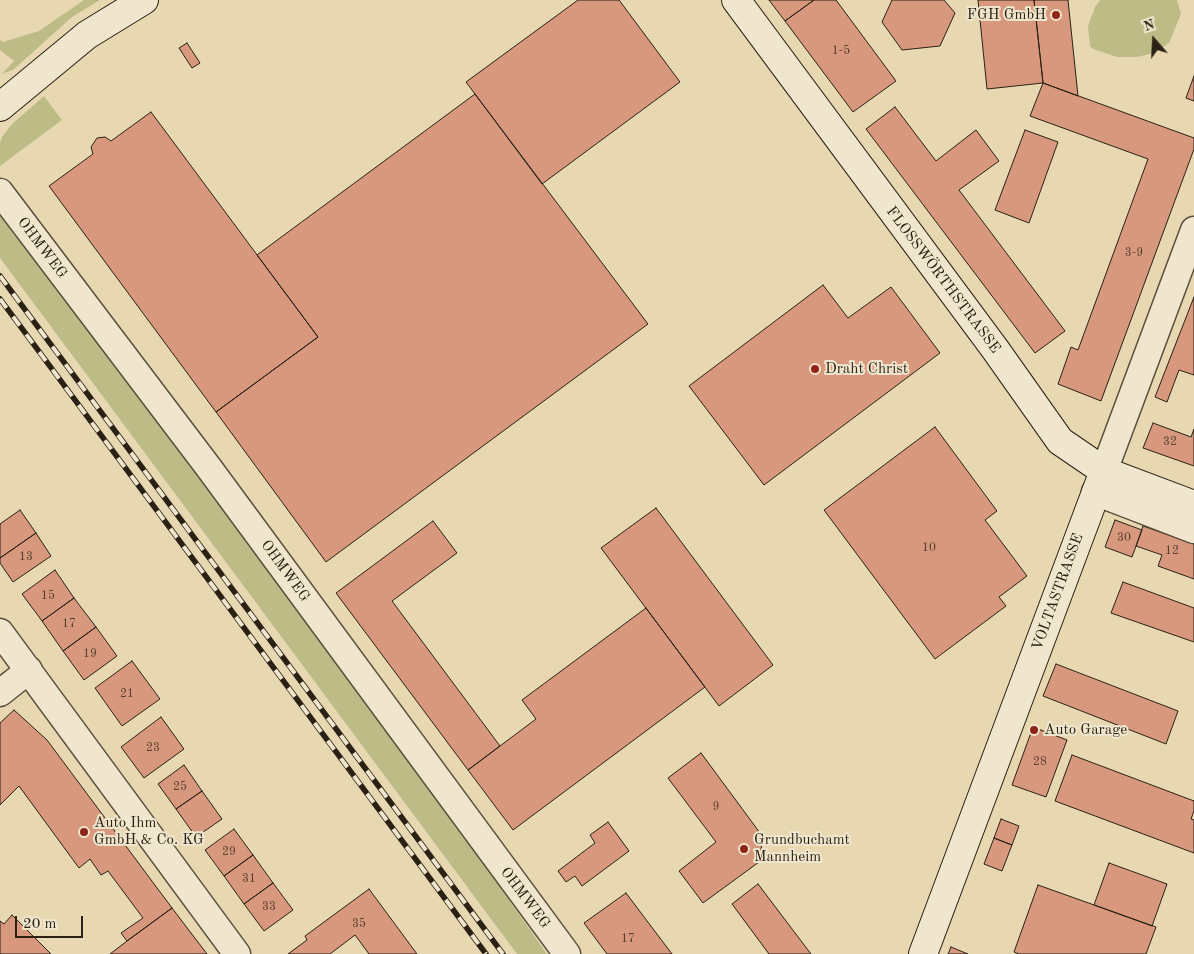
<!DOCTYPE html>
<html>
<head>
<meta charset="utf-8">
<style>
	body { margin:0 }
	#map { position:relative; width:1194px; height:954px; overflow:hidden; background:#e8d8b2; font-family:"Old Standard TT",serif }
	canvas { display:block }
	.north { position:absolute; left:1129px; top:15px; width:50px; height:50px; -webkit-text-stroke:4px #f0e6cd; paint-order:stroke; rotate:341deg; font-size:14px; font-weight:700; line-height:20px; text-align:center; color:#2a2114 }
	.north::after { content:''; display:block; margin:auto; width:18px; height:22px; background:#2a2114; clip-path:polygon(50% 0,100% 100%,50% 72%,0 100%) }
	.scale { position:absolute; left:15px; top:916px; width:68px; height:22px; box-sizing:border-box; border:2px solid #2a2114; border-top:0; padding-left:6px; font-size:15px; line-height:18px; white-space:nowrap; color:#2a2114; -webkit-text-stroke:4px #f0e6cd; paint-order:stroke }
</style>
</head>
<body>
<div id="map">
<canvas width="1194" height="954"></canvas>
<div class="north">N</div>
<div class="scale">20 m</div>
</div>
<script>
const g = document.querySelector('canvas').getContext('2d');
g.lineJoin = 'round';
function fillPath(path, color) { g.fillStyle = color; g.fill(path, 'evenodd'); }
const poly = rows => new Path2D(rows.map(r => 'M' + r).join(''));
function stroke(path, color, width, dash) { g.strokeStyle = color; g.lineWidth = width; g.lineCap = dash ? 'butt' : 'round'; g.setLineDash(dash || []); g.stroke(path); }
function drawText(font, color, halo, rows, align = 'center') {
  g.font = font + ' "Old Standard TT",serif'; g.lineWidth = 4; g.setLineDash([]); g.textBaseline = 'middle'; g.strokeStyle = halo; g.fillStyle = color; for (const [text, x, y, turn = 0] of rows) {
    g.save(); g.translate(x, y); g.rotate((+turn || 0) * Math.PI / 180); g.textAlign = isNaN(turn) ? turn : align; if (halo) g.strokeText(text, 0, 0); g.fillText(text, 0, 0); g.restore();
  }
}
fillPath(poly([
	[84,0,100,0,72,17,13,70,2,74,14,61,0,50,0,40,3,42,39,31],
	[1100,0,1177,0,1181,14,1169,43,1154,53,1137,57,1117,57,1093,49,1090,46,1088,26,1095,7],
	[44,96,62,120,0,166,0,143,2,137,12,124],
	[0,210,152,412,303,619,439,800,547,954,517,954,0,258]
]), '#bdbc87');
const building = poly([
	[578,0,619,0,680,82,542,184,466,82,578,0],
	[769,0,814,0,785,21,769,0],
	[814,0,836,0,896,81,853,112,785,21,814,0],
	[892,0,944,0,955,13,940,46,902,50,882,22,892,0],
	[978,0,1034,0,1043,83,987,89,978,0],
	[1034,0,1068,0,1078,96,1043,83,1034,0],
	[187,43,200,63,192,68,179,48,187,43],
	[1194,76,1194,101,1186,98,1194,76],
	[1043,83,1194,138,1194,149,1101,401,1058,384,1071,347,1078,350,1148,159,1030,116,1043,83],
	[475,94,648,324,326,562,216,412,318,337,257,255,475,94],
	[895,107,936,161,976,130,999,161,959,190,1065,331,1035,353,866,129,895,107],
	[151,112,318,337,216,412,49,186,93,154,91,147,97,138,105,137,111,141,151,112],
	[1025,130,1058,142,1029,223,995,210,1025,130],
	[823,285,848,318,891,287,940,353,764,485,689,386,823,285],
	[1194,297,1194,375,1179,370,1167,402,1155,397,1194,297],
	[1153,423,1191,437,1194,429,1194,466,1143,448,1153,423],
	[935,427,997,511,985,520,1027,576,999,597,1006,606,935,659,824,510,935,427],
	[656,508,773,665,719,706,601,548,656,508],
	[20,510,36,533,0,558,0,524,20,510],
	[1115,520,1142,530,1132,557,1105,547,1115,520],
	[433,521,457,553,392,601,500,746,468,770,336,593,433,521],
	[1143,526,1194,544,1194,579,1158,566,1162,555,1136,546,1143,526],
	[36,533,51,556,13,582,0,563,0,558,36,533],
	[55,570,74,598,42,621,22,594,55,570],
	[1123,582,1194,608,1194,642,1111,613,1123,582],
	[74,598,96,627,63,651,42,621,74,598],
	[646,608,705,687,513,830,468,770,536,719,522,700,646,608],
	[96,627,117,656,84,680,63,651,96,627],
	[132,661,160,699,122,726,95,688,132,661],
	[1056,664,1178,711,1166,744,1043,696,1056,664],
	[14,710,47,740,172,908,127,941,121,933,143,918,108,871,101,875,90,859,79,868,19,786,0,805,0,723,14,710],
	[161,717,184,749,144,778,121,747,161,717],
	[1033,727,1067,740,1046,797,1012,785,1033,727],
	[701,753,763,837,759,862,703,903,679,871,716,842,668,778,701,753],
	[1072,755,1194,801,1194,811,1191,819,1194,820,1194,853,1055,801,1072,755],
	[184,765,202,791,176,809,158,784,184,765],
	[202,791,222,819,196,837,176,809,202,791],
	[1001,819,1019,826,1012,845,994,838,1001,819],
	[608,822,629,851,582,886,575,876,566,882,558,871,595,843,590,835,608,822],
	[234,829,253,855,224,876,205,850,234,829],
	[994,838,1012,845,1002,871,984,864,994,838],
	[253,855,273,883,244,904,224,876,253,855],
	[1109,863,1167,884,1152,926,1094,905,1109,863],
	[273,883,293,910,264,931,244,904,273,883],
	[758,884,811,954,769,954,732,904,758,884],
	[1038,885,1156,927,1146,954,1019,954,1014,952,1038,885],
	[369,889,417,954,369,954,355,935,330,954,288,954,307,940,305,936,369,889],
	[626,893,672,954,607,954,584,923,626,893],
	[172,908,207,954,110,954,127,941,172,908],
	[12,915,51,954,0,954,0,921,4,924,12,915],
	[951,947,968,954,948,954,951,947]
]);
fillPath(building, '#d7987d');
stroke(building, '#2a2114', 1);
const street = poly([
	[0,192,209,468,567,954],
	[1104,471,1194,230],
	[1095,492,1194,530],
	[0,632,237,954],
	[0,693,29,670]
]);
const secondary = poly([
	[736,0,995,349,1060,441,1104,471,1194,505],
	[0,107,87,35,144,0],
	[923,954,1104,471]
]);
stroke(street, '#5a4f3c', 29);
stroke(secondary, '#2a2114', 30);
stroke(street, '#f0e6cd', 26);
stroke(secondary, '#f0e6cd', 28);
const rail = poly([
	[0,276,503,954],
	[0,299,486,954]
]);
stroke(rail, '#2a2114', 5.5);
stroke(rail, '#f0e6cd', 4, [11]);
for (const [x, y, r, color] of [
	[1056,15,5,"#8f2418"],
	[815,369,5,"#8f2418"],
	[1034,730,5,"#8f2418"],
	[84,832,5,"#8f2418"],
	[744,849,5,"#8f2418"]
]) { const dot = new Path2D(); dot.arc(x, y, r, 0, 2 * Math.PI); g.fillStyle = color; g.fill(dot); stroke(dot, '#f0e6cd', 2); }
drawText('12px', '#553f2e', null, [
	["1-5",841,51],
	["3-9",1134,253],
	["32",1170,442],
	["30",1124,538],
	["10",929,548],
	["12",1172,551],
	["13",26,557],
	["15",48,596],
	["17",69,624],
	["19",90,654],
	["21",127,694],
	["23",153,748],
	["28",1040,762],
	["25",180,787],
	["9",716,807],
	["29",229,852],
	["31",249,879],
	["33",269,907],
	["35",359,924],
	["17",628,939]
]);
drawText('15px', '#2a2114', '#f0e6cd', [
	["FGH GmbH",1046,15,"right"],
	["Draht Christ",825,369],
	["Auto Garage",1044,730],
	["Auto Ihm",94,823],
	["GmbH & Co. KG",94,840],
	["Grundbuchamt",754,840],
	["Mannheim",754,857]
], 'left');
drawText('15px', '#2a2114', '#f0e6cd', [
	["OHMWEG",42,248,53],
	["FLOSSWÖRTHSTRASSE",943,280,53],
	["OHMWEG",285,571,54],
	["VOLTASTRASSE",1058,592,-70],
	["OHMWEG",525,898,53]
]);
</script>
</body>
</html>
